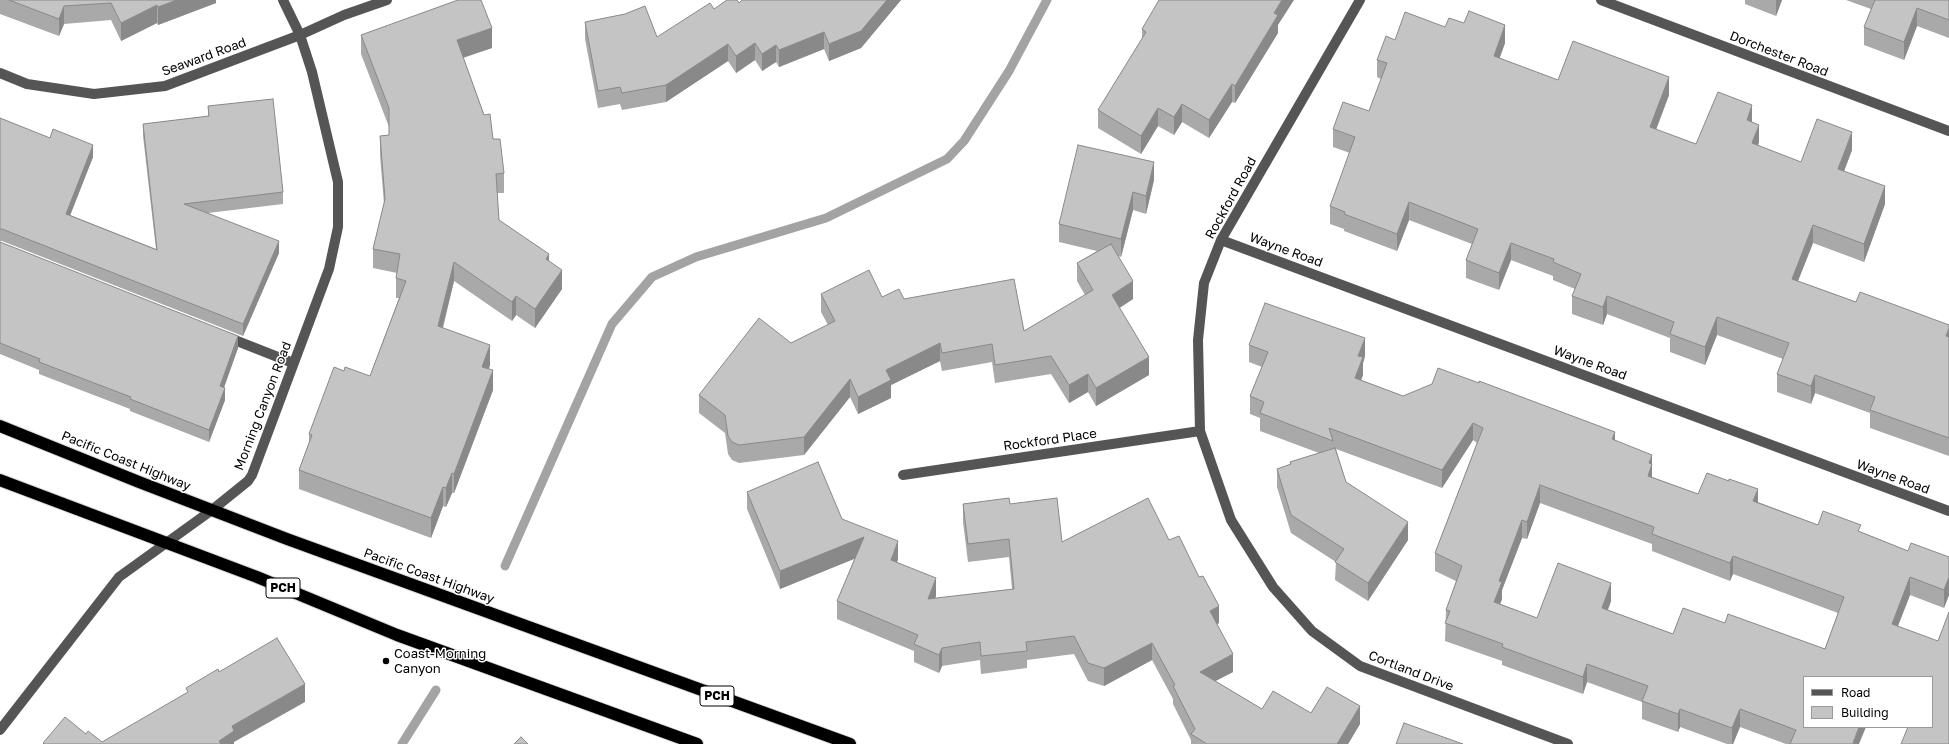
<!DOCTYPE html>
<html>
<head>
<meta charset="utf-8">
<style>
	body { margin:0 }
	#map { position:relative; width:1949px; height:744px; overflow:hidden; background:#fff; font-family:"Golos Text",sans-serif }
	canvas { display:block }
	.legend { position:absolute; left:1803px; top:676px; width:130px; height:52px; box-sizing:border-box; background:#fff; border:1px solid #999; margin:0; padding:5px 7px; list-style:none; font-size:12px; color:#000 }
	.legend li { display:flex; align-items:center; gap:8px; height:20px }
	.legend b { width:20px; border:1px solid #999 }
</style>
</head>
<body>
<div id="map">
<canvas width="1949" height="744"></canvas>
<ul class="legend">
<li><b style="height:5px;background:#555"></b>Road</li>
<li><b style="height:11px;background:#c4c4c4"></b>Building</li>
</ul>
</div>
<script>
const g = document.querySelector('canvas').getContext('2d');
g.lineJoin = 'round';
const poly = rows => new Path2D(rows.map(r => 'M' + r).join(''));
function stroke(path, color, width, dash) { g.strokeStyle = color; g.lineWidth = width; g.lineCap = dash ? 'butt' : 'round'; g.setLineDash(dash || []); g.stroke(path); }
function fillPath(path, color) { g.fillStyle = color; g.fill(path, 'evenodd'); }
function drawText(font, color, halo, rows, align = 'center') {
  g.font = font + ' "Golos Text",sans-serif'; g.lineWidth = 3; g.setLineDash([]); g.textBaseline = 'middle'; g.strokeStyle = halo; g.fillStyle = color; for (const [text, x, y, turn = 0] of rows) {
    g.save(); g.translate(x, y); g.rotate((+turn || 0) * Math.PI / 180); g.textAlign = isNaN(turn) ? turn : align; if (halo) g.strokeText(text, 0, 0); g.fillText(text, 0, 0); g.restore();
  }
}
stroke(poly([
	[505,566,612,324,652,277,696,257,826,218,947,159,964,141,1009,71,1047,0],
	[402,744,436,690]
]), '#a3a3a3', 9);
const highway = poly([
	[0,426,139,482,287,539,850,744],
	[0,480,257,577,397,635,697,744]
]);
stroke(highway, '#dbdbdb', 14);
stroke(poly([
	[1360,0,1221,240,1204,283,1198,340,1200,431,1231,520,1273,587,1312,631,1360,666,1568,744],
	[1601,0,1949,131],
	[0,73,27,84,94,94,165,86,300,35,344,15,387,0],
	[1221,240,1949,511],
	[227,337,293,363],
	[903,475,1200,431],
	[0,730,119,577,212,510,248,481,252,475,329,269,338,227,338,182,312,72,300,35,283,0]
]), '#555', 10);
stroke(highway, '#000', 12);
fillPath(poly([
	[0,0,216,0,216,3,158,25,157,23,121,41,111,20,64,24,59,36,0,14],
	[742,0,901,0,861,48,829,61,824,49,779,67,776,62,762,71,755,60,736,73,728,61,666,102,622,110,620,104,598,108,585,39,585,22,657,37,714,9,739,3],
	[1745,0,1782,0,1776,16,1745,4],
	[1846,0,1949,0,1949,38,1917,26,1904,60,1864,45,1864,27,1871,9],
	[1278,25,1278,33,1235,103,1232,102,1209,138,1182,122,1174,135,1158,126,1141,154,1098,128,1098,110,1142,39,1142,29],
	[1445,27,1505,43,1499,59,1558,80,1669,95,1656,130,1696,144,1752,122,1759,142,1758,146,1801,162,1852,150,1844,171,1885,204,1864,262,1813,243,1798,281,1856,302,1949,325,1949,456,1870,428,1870,413,1815,393,1811,404,1777,392,1777,374,1783,359,1717,335,1705,365,1670,352,1670,338,1607,314,1603,325,1572,314,1572,296,1575,289,1553,280,1553,276,1511,260,1499,290,1466,278,1466,260,1472,244,1409,220,1397,251,1344,231,1344,229,1330,224,1330,206,1350,153,1333,147,1333,129,1369,111,1381,79,1377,77,1377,60,1395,40],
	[361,35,492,48,463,57,493,139,504,173,504,193,497,193,499,220,549,261,562,289,535,328,516,315,512,321,454,281,443,328,490,365,489,369,493,390,454,493,452,493,446,507,443,506,431,538,299,489,299,470,309,442,309,434,344,371,370,376,399,298,396,298,396,278,397,273,373,268,373,249,384,204,380,155,380,136,389,135,389,127,361,54],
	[208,106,283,192,283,204,208,213,279,253,243,336,2,241,0,241,0,118,93,157,70,215,156,249,143,136,143,124,208,116],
	[1154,180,1146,214,1133,210,1121,257,1119,256,1133,299,1119,308,1149,375,1096,406,1088,392,1069,403,1051,374,995,383,992,362,942,371,940,361,891,385,891,398,858,414,850,397,804,455,739,463,732,460,728,454,725,433,699,413,699,395,791,343,828,325,821,312,821,294,882,297,904,299,1024,331,1085,295,1077,281,1077,263,1097,251,1059,242,1059,224],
	[0,242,238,348,224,388,225,400,209,442,130,411,130,409,39,374,39,370,0,354],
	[1249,345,1365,356,1363,363,1363,375,1361,380,1403,396,1615,441,1652,464,1652,477,1698,494,1758,502,1818,525,1861,532,1908,551,1949,557,1949,595,1944,608,1910,595,1898,626,1932,677,1804,677,1859,744,1786,744,1740,727,1733,744,1727,744,1680,727,1678,732,1642,719,1642,702,1587,682,1583,694,1502,665,1502,661,1445,641,1446,610,1456,581,1435,571,1435,553,1477,443,1473,440,1442,488,1336,449,1346,482,1408,540,1368,601,1335,580,1336,562,1291,533,1277,487,1277,469,1290,465,1290,462,1319,453,1260,431,1260,418,1250,414,1250,396,1262,367,1249,362],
	[1540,503,1652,544,1652,551,1730,581,1733,574,1838,613,1825,649,1725,623,1673,634,1608,610,1611,601,1537,618,1500,604,1502,599,1502,590,1522,538,1527,539],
	[747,492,842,519,898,559,897,563,936,596,935,599,1012,589,1009,557,968,562,963,522,963,504,1010,504,1062,542,1169,540,1219,623,1217,624,1233,672,1215,681,1262,709,1311,713,1360,724,1348,744,1191,744,1191,740,1173,704,1173,699,1152,660,1104,686,1088,681,1074,654,1027,660,1027,668,981,674,980,660,942,666,939,673,914,662,914,651,837,619,837,601,855,558,780,589,747,509]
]), '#a9a9a9');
fillPath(poly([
	[177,0,216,0,216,3,158,25,158,7],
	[887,0,901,0,861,48,829,61,829,44],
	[1282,0,1294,0,1278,25,1278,33,1235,103,1235,86,1274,13],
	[1776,0,1782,0,1776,16],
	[157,5,157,23,121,41,121,23],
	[64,6,64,24,59,36,59,19],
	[1917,8,1917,26,1904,60,1904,42],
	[1505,25,1505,43,1494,74,1494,56],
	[492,28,492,48,457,60,457,40],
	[824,32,824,49,779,67,779,50],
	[755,43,755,60,736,73,736,56],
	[728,44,728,61,666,102,666,85],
	[776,45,776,62,762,71,762,54],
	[1669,77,1669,95,1650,145,1650,127],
	[1232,84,1232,102,1209,138,1209,120],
	[1182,104,1182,122,1174,135,1174,117],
	[1752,105,1752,123,1747,120],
	[1158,108,1158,126,1141,154,1141,136],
	[1759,125,1759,142,1752,161,1752,143],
	[1852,132,1852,150,1838,187,1838,169],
	[93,145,93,157,66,226,66,214],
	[1154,162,1154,180,1146,214,1146,196],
	[1885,186,1885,204,1864,262,1864,244],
	[1133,192,1133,210,1121,257,1121,239],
	[1409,202,1409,220,1397,251,1397,234],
	[1813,225,1813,243,1792,296,1792,279],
	[279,241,279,253,243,336,243,324],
	[1511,243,1511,260,1499,290,1499,273],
	[549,254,549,273,546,259],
	[454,262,454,281,438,345,438,326],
	[562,270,562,289,535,328,535,309],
	[1133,281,1133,299,1112,313,1112,295],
	[516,296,516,315,512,321,512,302],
	[1607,296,1607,314,1603,325,1603,307],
	[1717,317,1717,335,1705,365,1705,347],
	[1949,328,1949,346,1946,336],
	[238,336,238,348,220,398,220,386],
	[1365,338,1365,356,1363,363,1363,375,1355,396,1355,378,1358,356],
	[940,343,940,361,891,385,891,398,858,414,858,397,886,370],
	[490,345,490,365,482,386,482,367],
	[1149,357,1149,375,1096,406,1096,388],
	[493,370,493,390,454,493,454,474],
	[1088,374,1088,392,1069,403,1069,385],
	[1815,375,1815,393,1811,404,1811,386],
	[850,379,850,397,804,455,804,437],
	[225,388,225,400,209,442,209,430],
	[1473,423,1473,440,1442,488,1442,470],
	[1615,432,1615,449,1612,439],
	[1652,455,1652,466,1652,464,1652,482,1648,476,1649,463],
	[452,473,452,493,446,507,446,488],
	[1540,485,1540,503,1527,539,1527,522],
	[443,487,443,506,431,538,431,518],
	[1758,489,1758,507,1753,501],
	[1522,520,1522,538,1502,590,1502,599,1494,620,1494,602,1499,581],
	[1408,522,1408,540,1368,601,1368,583],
	[864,537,864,555,780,589,780,571],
	[898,541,898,559,891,578,891,560],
	[1733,556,1733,574,1730,581,1730,563],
	[1910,577,1910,595,1892,641,1892,624],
	[1949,577,1949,595,1944,608,1944,590],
	[936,578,936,596,928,617,928,599],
	[1611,583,1611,601,1602,625,1602,608],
	[1219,606,1219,623,1210,628,1210,611],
	[1152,643,1152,660,1104,686,1104,668],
	[942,648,942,666,939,673,939,655],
	[1233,654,1233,672,1200,689,1200,672],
	[1587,664,1587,682,1583,694,1583,677],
	[305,684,305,702,234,742,234,744,219,744,219,741,232,726],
	[1360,706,1360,724,1348,744,1337,744],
	[1680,709,1680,727,1678,732,1678,714],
	[1740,709,1740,727,1733,744,1732,744,1732,728],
	[1859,727,1866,727,1859,744,1853,744]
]), '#898989');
const building = poly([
	[9,0,177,0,158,7,157,5,121,23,111,3,64,6,59,19,9,0],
	[458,0,481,0,492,28,457,40,484,115,490,114,493,139,500,139,504,173,496,174,499,220,549,254,546,259,562,270,535,309,516,296,512,302,454,262,438,326,490,345,482,367,493,370,454,474,452,473,446,488,443,487,431,518,299,470,312,435,309,434,334,367,344,371,345,367,370,376,406,281,396,278,400,254,373,249,385,199,380,136,389,135,389,108,361,35,458,0],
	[727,0,737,0,739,3,742,0,887,0,861,31,829,44,824,32,779,50,776,45,762,54,755,43,736,56,728,44,666,85,622,93,620,87,598,91,585,22,625,14,645,6,657,37,710,3,714,9,727,0],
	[1159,0,1282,0,1274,13,1278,15,1235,86,1232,84,1209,120,1182,104,1174,117,1158,108,1141,136,1098,110,1146,32,1142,29,1159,0],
	[1875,0,1949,0,1949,20,1917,8,1904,42,1864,27,1875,0],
	[1469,11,1505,25,1494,56,1558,80,1573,41,1669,77,1650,127,1696,144,1718,92,1752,105,1747,120,1759,125,1752,143,1801,162,1817,119,1852,132,1838,169,1885,186,1864,244,1813,225,1792,279,1856,302,1860,292,1949,325,1949,328,1946,336,1949,337,1949,438,1870,410,1875,397,1815,375,1811,386,1777,374,1789,343,1717,317,1705,347,1670,334,1674,322,1607,296,1603,307,1572,296,1581,274,1553,262,1554,259,1511,243,1499,273,1466,260,1478,229,1409,202,1397,234,1344,214,1345,212,1330,206,1355,137,1333,129,1343,102,1369,111,1387,63,1377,60,1386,36,1395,40,1405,12,1445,27,1449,18,1464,23,1469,11],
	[273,99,283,192,184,204,279,241,243,324,2,229,0,229,0,118,50,138,53,129,93,145,66,214,157,250,143,124,209,116,208,106,273,99],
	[1078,145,1154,162,1146,196,1133,192,1121,239,1059,224,1078,145],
	[0,242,238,336,220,386,225,388,209,430,130,399,131,397,39,362,40,359,0,343,0,242],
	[1111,244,1133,281,1112,295,1149,357,1096,388,1088,374,1069,385,1051,356,995,365,992,344,942,353,940,343,886,370,891,380,858,397,850,379,804,437,739,445,732,442,728,436,725,415,699,395,759,318,791,343,835,321,821,294,869,270,882,297,899,289,904,299,1014,279,1024,331,1093,290,1077,263,1111,244],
	[1265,303,1365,338,1358,356,1363,357,1355,378,1403,396,1432,384,1438,368,1479,383,1479,381,1615,432,1612,439,1652,455,1649,463,1652,464,1648,476,1698,494,1707,473,1729,481,1729,479,1758,489,1753,501,1818,525,1823,511,1861,525,1858,531,1908,551,1911,543,1949,557,1949,577,1944,590,1910,577,1892,624,1938,641,1949,612,1949,744,1901,744,1908,727,1932,727,1932,677,1804,677,1804,727,1859,727,1853,743,1856,744,1790,744,1796,730,1740,709,1732,728,1680,709,1678,714,1642,701,1648,686,1587,664,1583,677,1502,647,1503,644,1445,623,1450,611,1446,610,1462,566,1435,553,1483,428,1473,423,1442,470,1329,428,1333,441,1260,413,1264,402,1250,396,1268,352,1249,345,1265,303],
	[1540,485,1654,527,1652,534,1730,563,1733,556,1844,597,1825,649,1728,614,1725,623,1683,608,1673,634,1602,608,1611,583,1558,563,1537,618,1494,602,1502,582,1499,581,1522,520,1527,522,1540,485],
	[1335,448,1346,482,1408,522,1368,583,1335,562,1344,549,1291,515,1277,469,1291,464,1290,462,1335,448],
	[818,462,842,519,898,541,891,560,936,578,928,599,1014,589,1009,539,968,544,963,504,1009,498,1010,504,1057,498,1062,542,1148,498,1169,540,1179,536,1199,577,1203,576,1219,606,1210,611,1233,654,1200,672,1262,709,1273,691,1311,713,1327,687,1360,706,1337,744,1207,744,1191,734,1195,729,1173,686,1175,685,1152,643,1104,668,1088,663,1074,636,1026,642,1027,651,981,656,980,642,942,648,939,655,914,644,918,635,837,601,864,537,780,571,747,492,818,462],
	[277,638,305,684,232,726,234,731,219,741,221,744,44,744,43,743,65,717,86,734,88,731,102,742,188,692,186,688,218,669,219,672,277,638],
	[1404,723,1463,744,1396,744,1404,723],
	[521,737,528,744,514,744,521,737]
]);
fillPath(building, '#c4c4c4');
stroke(building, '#898989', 1);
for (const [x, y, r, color] of [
	[386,661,4,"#000"]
]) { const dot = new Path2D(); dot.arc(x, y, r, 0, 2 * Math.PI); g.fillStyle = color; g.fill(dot); stroke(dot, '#fff', 1.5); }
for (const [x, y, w] of [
	[283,588,34],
	[717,696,34]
]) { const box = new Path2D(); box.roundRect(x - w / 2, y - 10, w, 20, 3); g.fillStyle = '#fff'; g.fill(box); stroke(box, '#000', 1); }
drawText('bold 12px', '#000', null, [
	["PCH",283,588],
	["PCH",717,696]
]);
drawText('13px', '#000', '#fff', [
	["Dorchester Road",1779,54,21],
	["Seaward Road",204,57,-20],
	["Rockford Road",1231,198,-61],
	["Wayne Road",1286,250,20],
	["Wayne Road",1590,363,20],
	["Morning Canyon Road",263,406,-69],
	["Rockford Place",1050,440,-8],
	["Pacific Coast Highway",126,461,22],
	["Wayne Road",1893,477,20],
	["Pacific Coast Highway",429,576,20],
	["Cortland Drive",1411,671,21]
]);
drawText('13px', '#000', '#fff', [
	["Coast-Morning",394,654],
	["Canyon",394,669]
], 'left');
</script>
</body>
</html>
